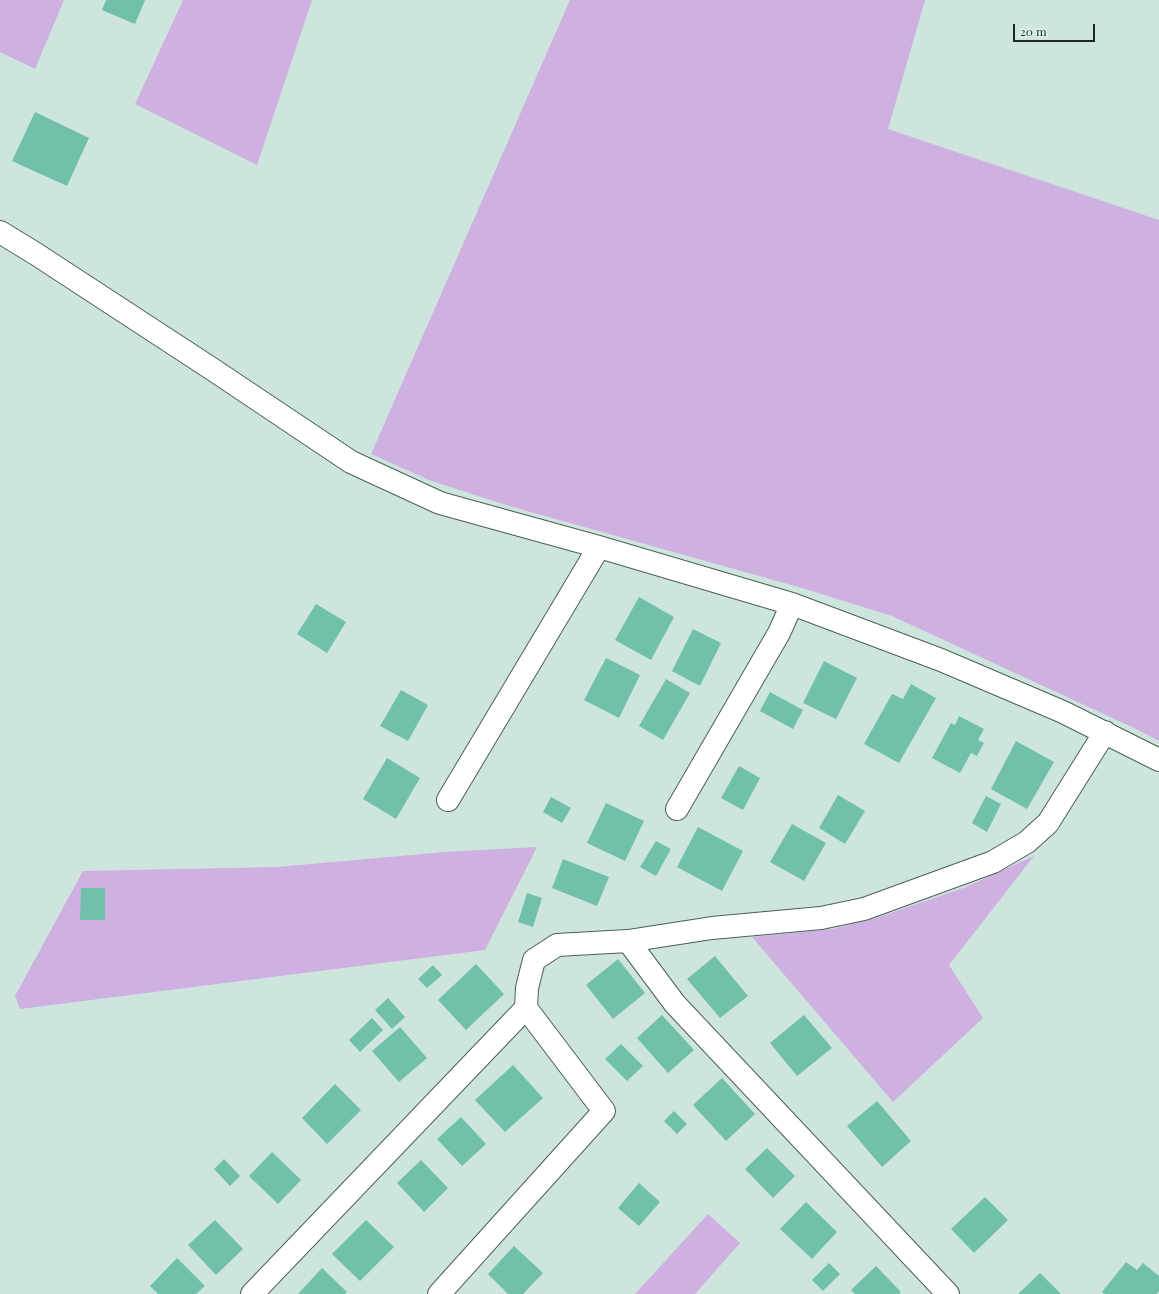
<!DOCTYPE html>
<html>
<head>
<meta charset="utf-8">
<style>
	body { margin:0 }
	#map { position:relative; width:1159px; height:1294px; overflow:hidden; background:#cee5de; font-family:"Playfair Display",serif }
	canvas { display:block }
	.scale { position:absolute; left:1013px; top:24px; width:82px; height:18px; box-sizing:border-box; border:2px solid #1f2825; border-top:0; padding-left:5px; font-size:12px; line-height:14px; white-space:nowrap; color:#1f2825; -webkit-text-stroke:3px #dbf2eb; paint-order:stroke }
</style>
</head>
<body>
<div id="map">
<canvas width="1159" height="1294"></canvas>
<div class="scale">20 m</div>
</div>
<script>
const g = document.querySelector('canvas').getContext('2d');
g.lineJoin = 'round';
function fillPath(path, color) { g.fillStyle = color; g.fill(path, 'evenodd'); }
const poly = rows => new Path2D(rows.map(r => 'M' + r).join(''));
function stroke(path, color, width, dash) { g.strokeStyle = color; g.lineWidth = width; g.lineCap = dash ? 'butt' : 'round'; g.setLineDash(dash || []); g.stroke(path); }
fillPath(poly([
	[0,0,64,0,35,69,0,52],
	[183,0,312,0,257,165,135,104],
	[570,0,925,0,888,129,1159,220,1159,741,1134,728,892,616,802,588,509,506,429,480,371,454],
	[537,847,485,950,20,1009,15,996,83,871,277,867,445,852],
	[1034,856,949,965,983,1018,893,1102,752,937,832,929,876,918,966,887],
	[708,1214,740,1243,695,1294,635,1294]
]), '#ceb0e1');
fillPath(poly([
	[106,0,145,0,135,24,102,10],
	[35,112,89,138,67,186,12,161],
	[639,597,674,617,651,660,615,640],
	[316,604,346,622,327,653,297,634],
	[693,629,721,643,700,686,672,671],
	[606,658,640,675,619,718,584,700],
	[824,661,857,678,836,719,803,703],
	[666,679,690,693,663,740,639,726],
	[911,684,936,698,899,763,864,744,892,694,903,699],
	[401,690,428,705,408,741,380,726],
	[770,692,803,710,793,729,760,711],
	[959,716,984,729,978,740,984,743,977,756,971,753,960,773,932,758,951,723,955,725],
	[1016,741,1054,762,1027,809,991,789],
	[387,758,420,778,396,819,363,799],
	[739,766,760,778,743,810,721,798],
	[838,795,865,811,845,844,819,828],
	[986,796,1001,804,987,832,972,823],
	[551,797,571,808,562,823,543,812],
	[606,803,644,821,625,861,587,843],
	[792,824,826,843,804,881,770,862],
	[698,827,743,851,722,891,677,867],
	[656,841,671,849,656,876,640,867],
	[563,859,609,877,597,906,552,888],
	[81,888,105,888,105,920,80,920],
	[527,893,542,898,533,927,518,922],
	[715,956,748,996,720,1018,687,979],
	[618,959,645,993,613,1019,586,985],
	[476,964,504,994,466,1030,438,1000],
	[433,965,442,975,427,988,418,979],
	[388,998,405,1017,392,1029,375,1010],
	[662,1015,694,1050,668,1073,637,1038],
	[804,1015,832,1048,797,1076,770,1043],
	[372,1018,383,1030,360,1052,349,1040],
	[400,1027,427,1058,399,1082,372,1051],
	[621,1044,643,1066,627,1081,605,1059],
	[513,1065,543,1098,505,1132,475,1100],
	[722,1078,755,1114,726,1141,693,1105],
	[335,1084,361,1110,327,1144,302,1118],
	[877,1101,911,1141,882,1167,847,1126],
	[674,1111,687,1124,677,1134,664,1121],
	[461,1117,486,1144,462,1166,437,1139],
	[767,1148,795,1176,773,1198,745,1169],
	[272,1152,301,1180,278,1204,249,1176],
	[224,1159,240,1176,230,1186,214,1169],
	[421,1160,448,1188,424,1212,397,1183],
	[639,1183,660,1202,639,1226,618,1208],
	[985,1197,1008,1220,974,1253,951,1229],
	[806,1202,837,1232,812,1259,780,1229],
	[215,1220,243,1249,216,1275,188,1245],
	[366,1220,394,1247,360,1281,332,1254],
	[514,1246,543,1273,523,1294,508,1294,488,1274],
	[177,1258,205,1286,196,1294,158,1294,150,1286],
	[1126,1262,1137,1270,1143,1263,1159,1276,1159,1291,1157,1294,1105,1294,1102,1292],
	[829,1263,840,1274,823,1291,812,1280],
	[876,1266,901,1292,899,1294,855,1294,851,1290],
	[322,1268,347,1292,345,1294,298,1294],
	[1040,1273,1061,1294,1018,1294]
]), '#70c0ab');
const minor = poly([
	[0,232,36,254,212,369,351,462,440,503,599,547,792,604,941,660,1063,712,1159,760],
	[448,800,599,547],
	[677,809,779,633,792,604],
	[628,941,675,1004,948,1294],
	[252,1294,526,1008],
	[439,1294,604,1111,526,1008,527,988,534,960,557,945,628,941,712,928,821,918,864,909,993,862,1027,842,1048,823,1105,732]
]);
stroke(minor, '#4b5f59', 24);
stroke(minor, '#fff', 22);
</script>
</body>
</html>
